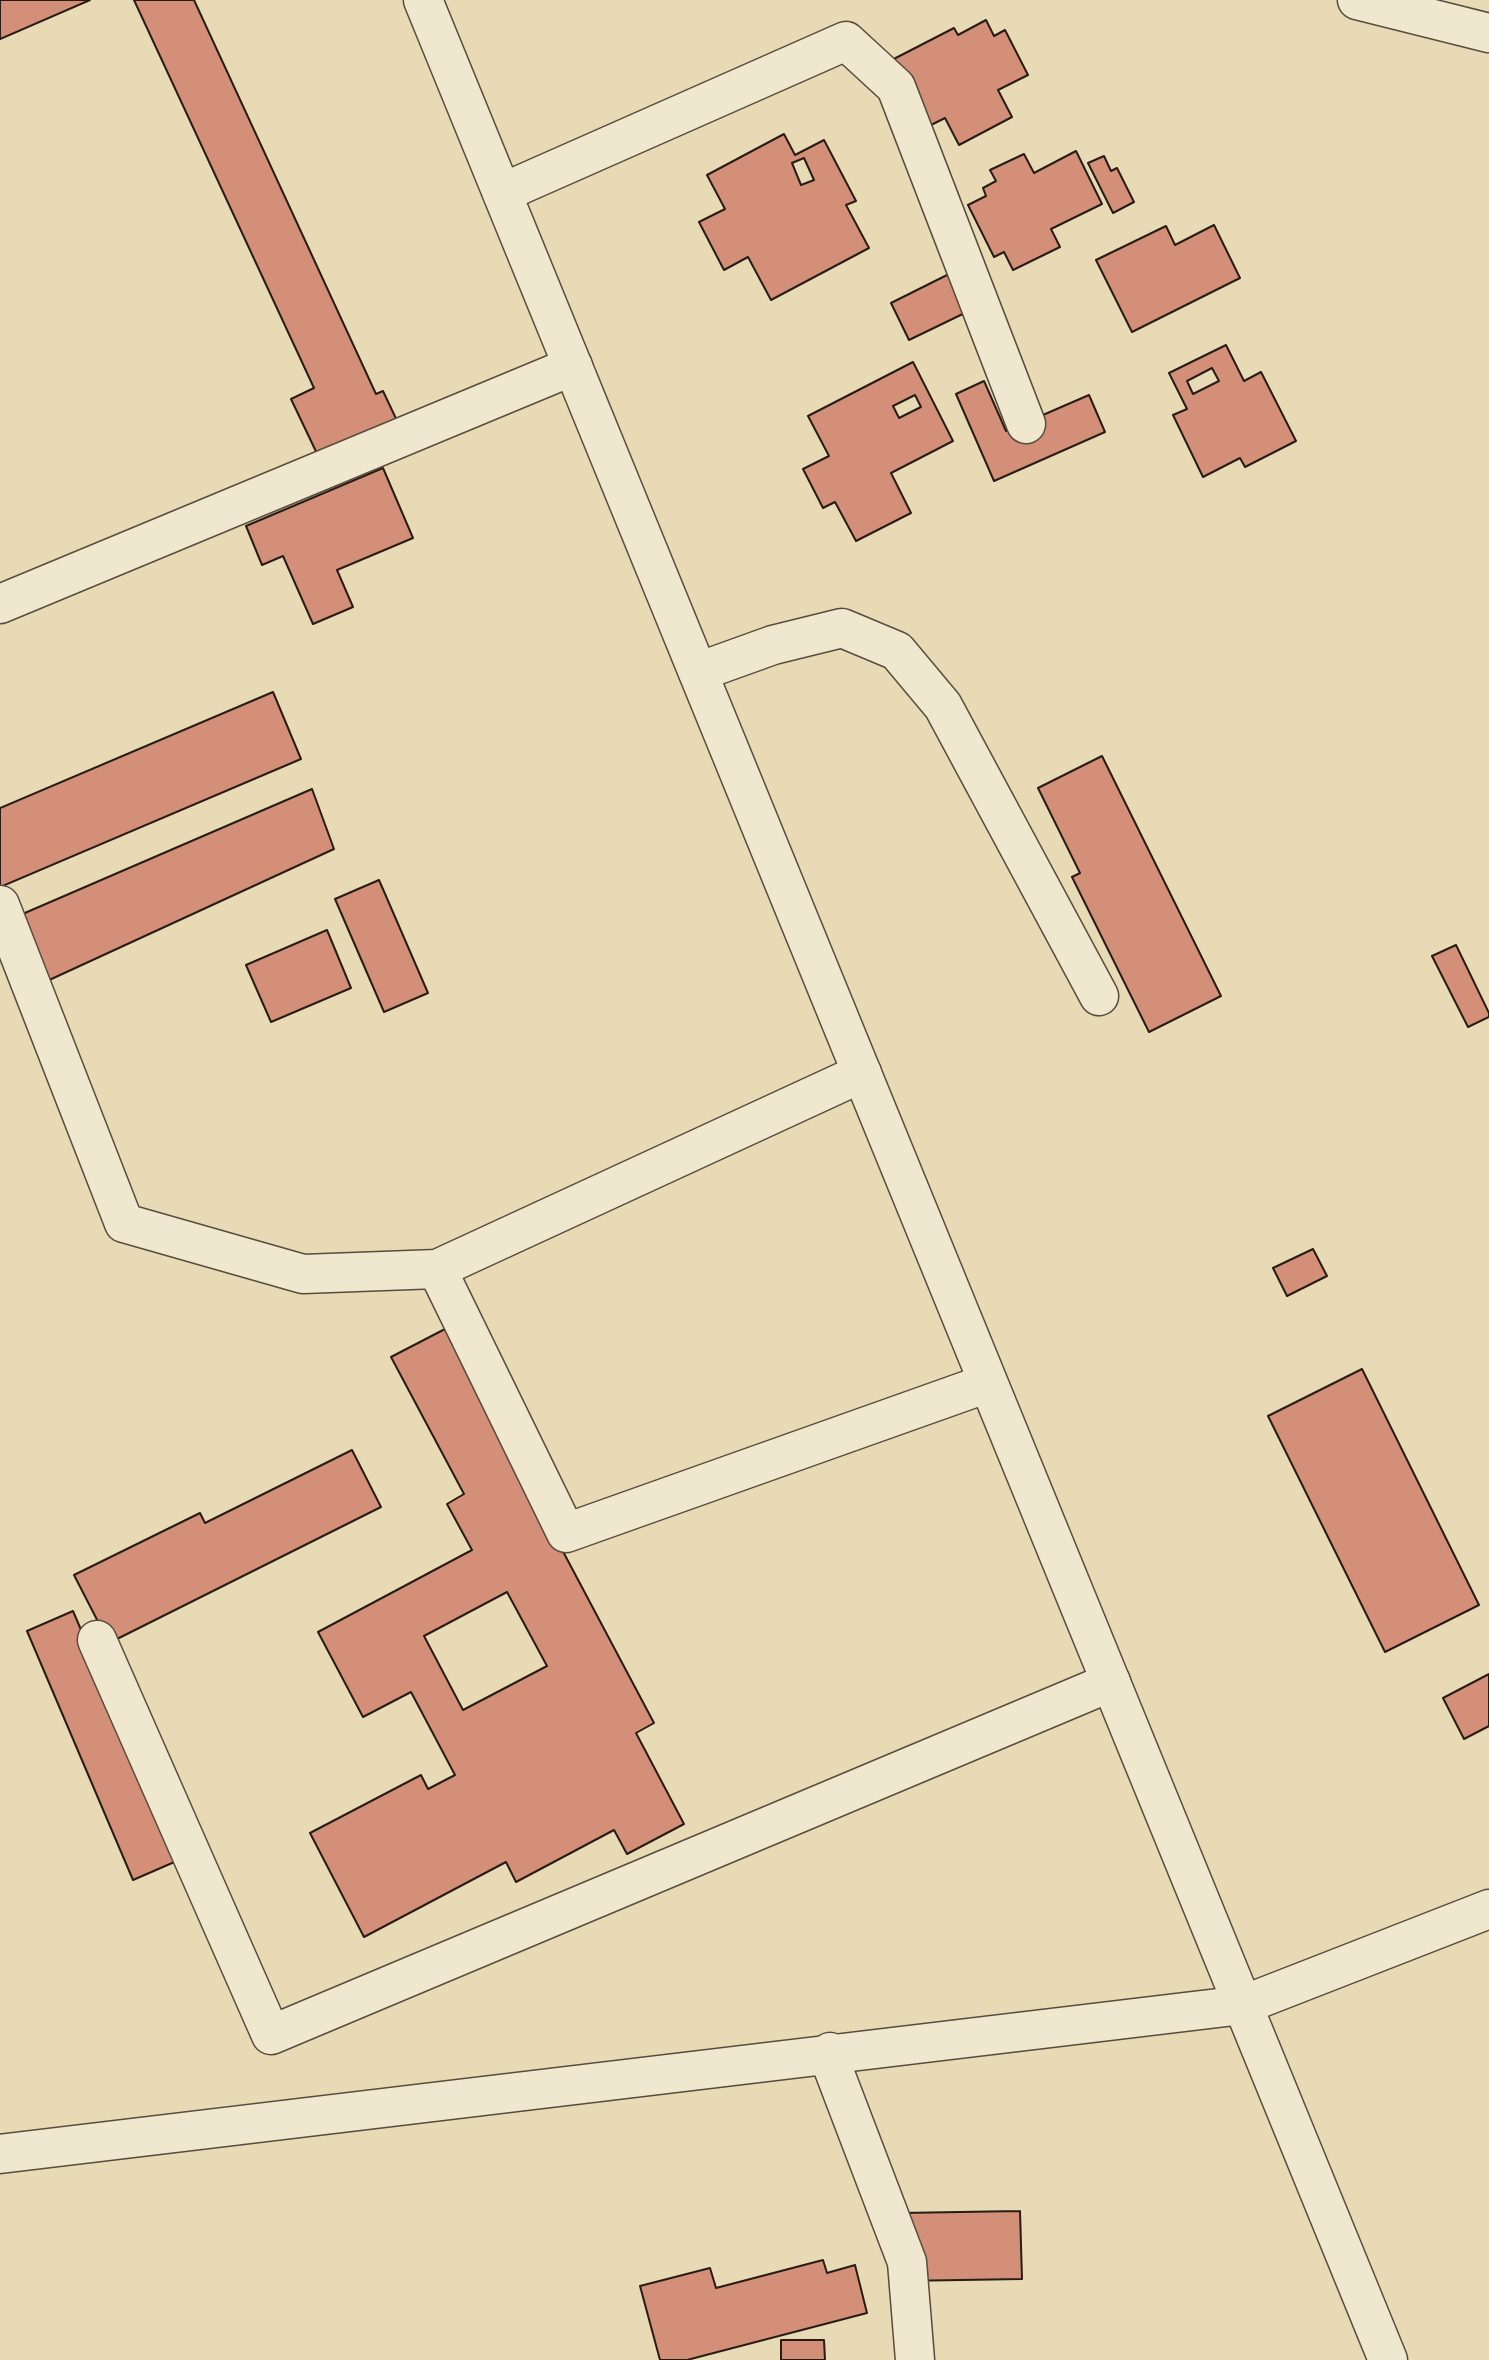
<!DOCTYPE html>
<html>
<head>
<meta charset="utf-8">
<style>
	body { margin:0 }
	canvas { display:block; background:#e7dab4 }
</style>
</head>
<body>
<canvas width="1489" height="2360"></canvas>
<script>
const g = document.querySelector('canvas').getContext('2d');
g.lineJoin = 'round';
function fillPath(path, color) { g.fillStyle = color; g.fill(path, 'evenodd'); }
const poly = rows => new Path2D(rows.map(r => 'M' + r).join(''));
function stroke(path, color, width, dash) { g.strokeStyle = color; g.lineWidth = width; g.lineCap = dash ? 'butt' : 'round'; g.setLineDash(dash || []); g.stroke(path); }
const building = poly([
	[0,0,90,0,0,39,0,0],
	[134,0,194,0,376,394,383,391,399,425,321,462,291,399,314,388,134,0],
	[986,20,994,36,1005,30,1028,75,998,90,1012,117,959,145,945,118,921,130,886,63,954,28,958,35,986,20],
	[784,134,795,155,824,140,856,201,846,205,869,248,771,300,748,257,724,270,699,222,725,209,707,175,784,134],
	[804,158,814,180,801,185,792,163,804,158],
	[1076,151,1102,204,1051,229,1060,247,1013,270,1004,252,994,257,968,205,986,196,983,188,996,181,990,170,1024,154,1034,173,1076,151],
	[1104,156,1111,171,1117,168,1134,202,1113,213,1088,163,1104,156],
	[1214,225,1240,278,1132,332,1096,260,1166,226,1175,245,1214,225],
	[953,272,971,310,909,340,891,303,953,272],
	[1226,345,1244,381,1261,372,1296,441,1245,467,1240,458,1203,477,1173,415,1187,409,1169,373,1226,345],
	[1212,368,1219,381,1193,394,1187,381,1212,368],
	[913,362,953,441,891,473,911,513,856,541,835,502,823,508,803,469,829,456,808,416,913,362],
	[915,395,921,407,899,418,893,406,915,395],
	[984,381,1006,431,1089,395,1105,432,994,481,956,394,984,381],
	[383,468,413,538,337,570,353,607,313,624,283,556,262,565,246,526,383,468],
	[273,692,301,759,0,887,0,808,273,692],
	[1102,756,1221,996,1149,1032,1072,877,1080,873,1038,788,1102,756],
	[312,789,334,849,34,987,4,922,312,789],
	[379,880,428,993,384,1012,335,899,379,880],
	[327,930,351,988,271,1022,246,965,327,930],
	[1456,945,1489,1013,1489,1017,1468,1027,1432,956,1456,945],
	[1313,1249,1327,1276,1287,1296,1273,1268,1313,1249],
	[445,1329,654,1723,636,1733,684,1824,627,1854,614,1830,516,1882,506,1862,364,1937,310,1833,421,1775,428,1789,455,1775,411,1692,363,1717,318,1632,472,1550,447,1504,464,1494,391,1357,445,1329],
	[507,1592,547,1666,463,1710,424,1636,507,1592],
	[1362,1369,1479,1605,1385,1652,1268,1416,1362,1369],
	[352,1450,381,1507,109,1643,74,1575,200,1513,205,1523,352,1450],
	[73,1611,179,1860,133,1880,27,1631,73,1611],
	[1489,1674,1489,1726,1464,1739,1443,1698,1489,1674],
	[1020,2211,1022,2279,900,2281,900,2213,1020,2211],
	[823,2260,827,2273,855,2265,867,2313,687,2360,660,2360,640,2286,710,2268,716,2288,823,2260],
	[781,2340,824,2340,825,2360,781,2360,781,2340]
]);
fillPath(building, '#d48f78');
stroke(building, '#281c16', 2);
const minor = poly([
	[502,193,846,41,896,87,1026,424],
	[0,604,573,366],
	[698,672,773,645,842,628,897,651,943,706,1099,996],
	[0,905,124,1223,303,1274,437,1269],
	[862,1073,437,1269,566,1533,988,1383],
	[97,1640,271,2035,1111,1682],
	[830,2052,828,2055,907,2262,915,2360],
	[0,2154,1243,2005,1489,1909]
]);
const tertiary = poly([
	[423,0,1388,2360],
	[1357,0,1489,33]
]);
stroke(minor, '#584c3e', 41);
stroke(tertiary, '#584c3e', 41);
stroke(minor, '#efe7ce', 38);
stroke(tertiary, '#efe7ce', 38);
</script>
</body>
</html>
